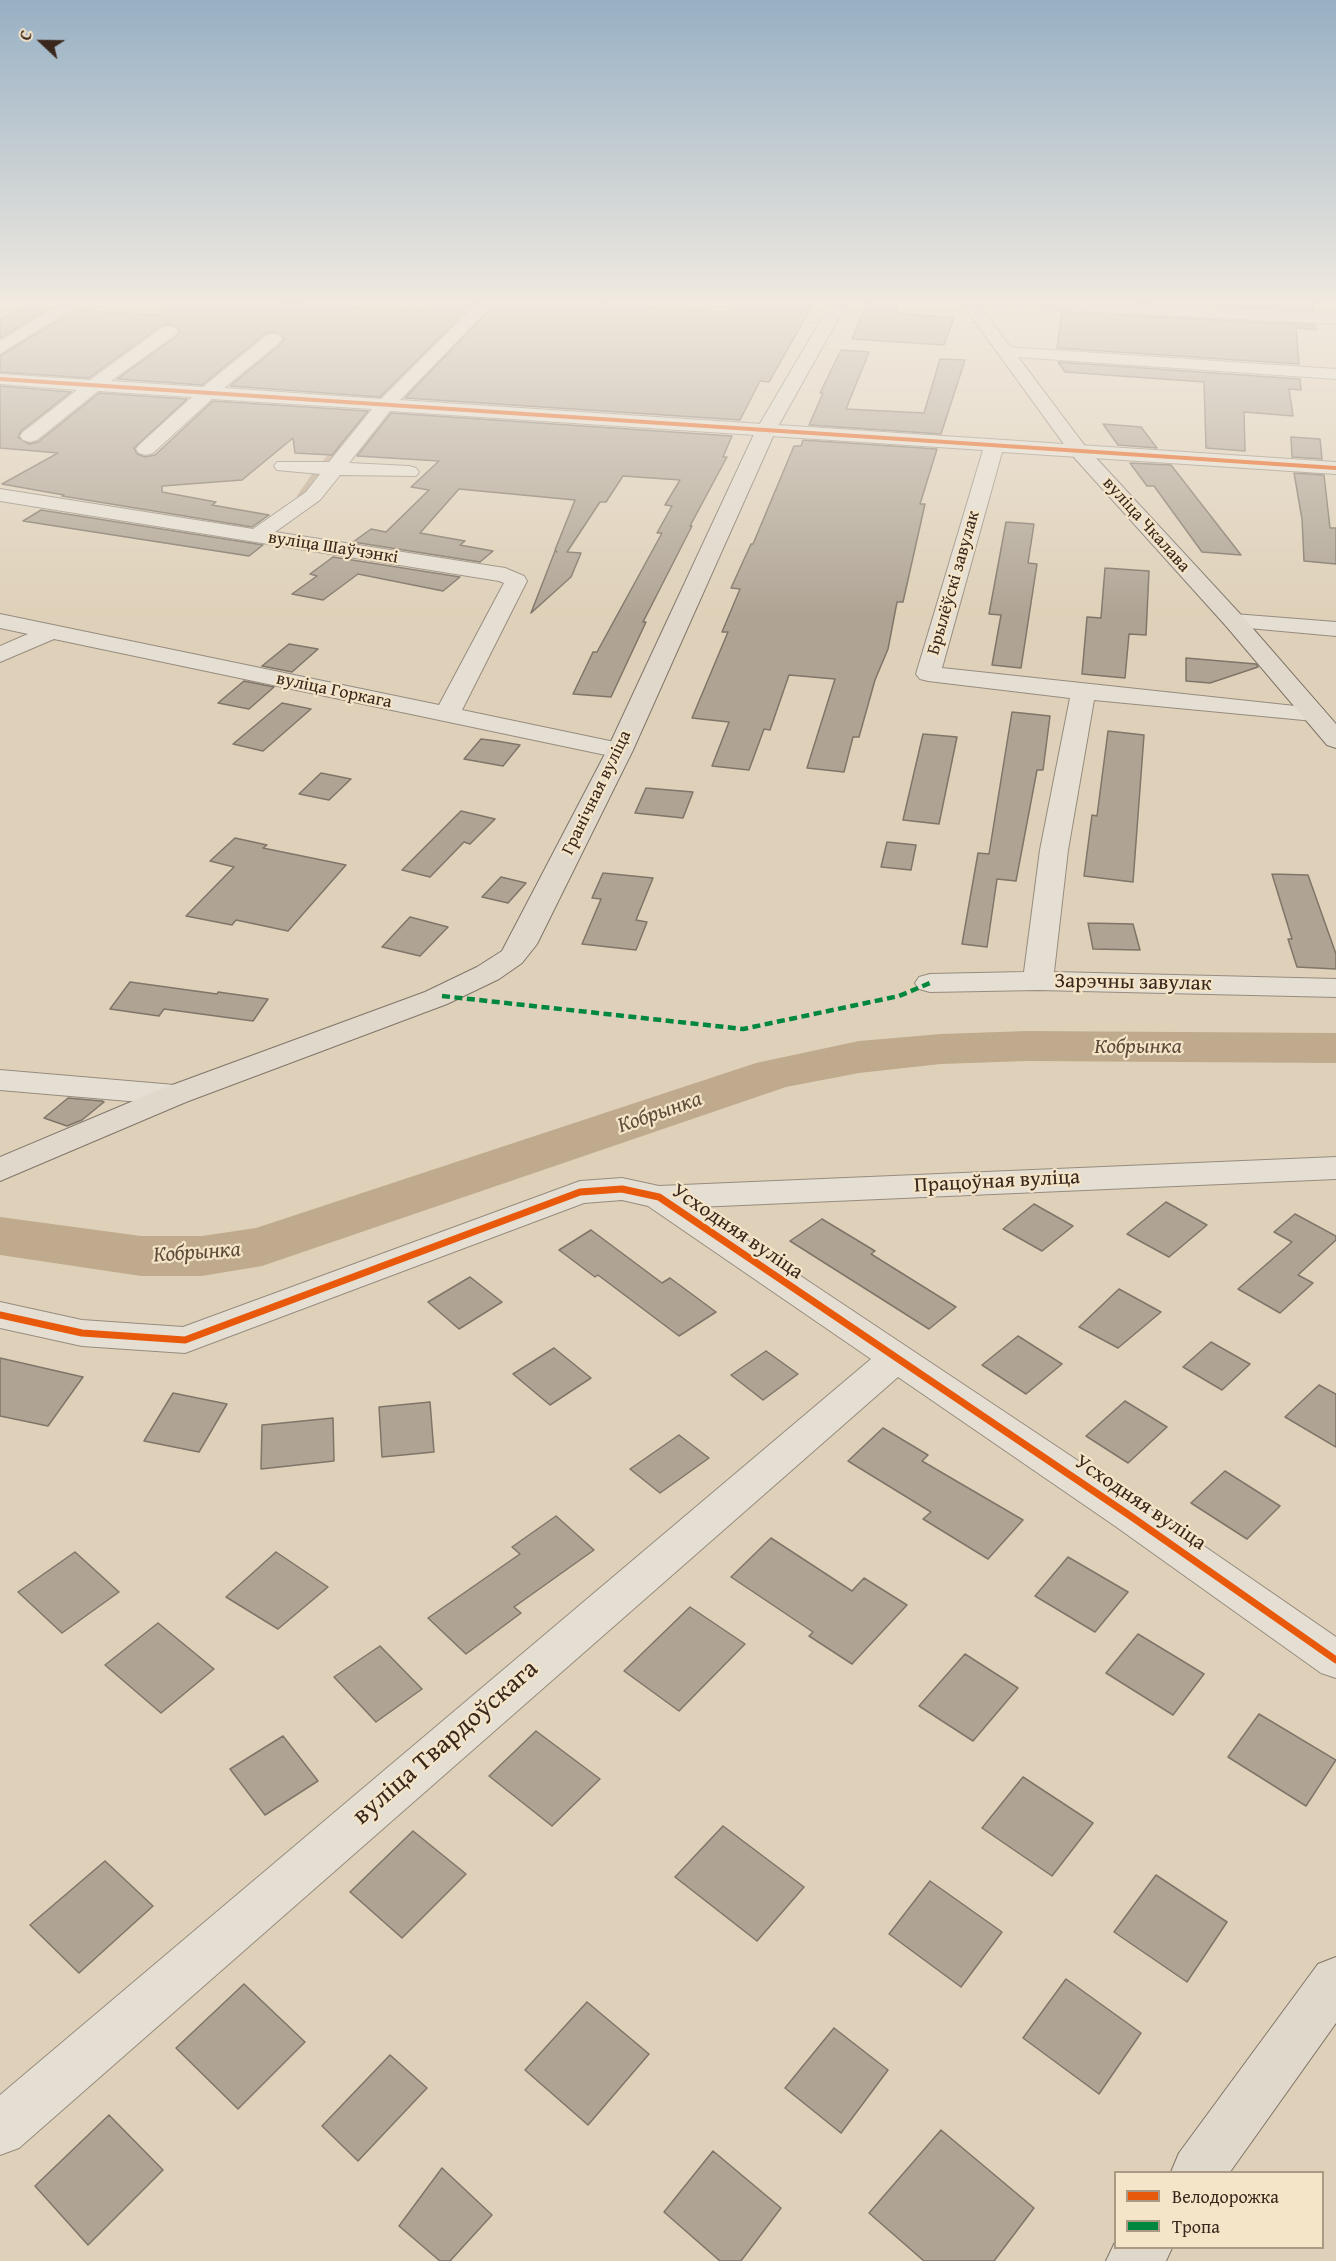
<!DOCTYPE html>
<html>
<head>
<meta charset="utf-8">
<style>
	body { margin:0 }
	#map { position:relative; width:1336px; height:2261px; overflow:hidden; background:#dfd1b9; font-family:"Gentium Book Plus",serif }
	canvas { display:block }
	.legend { position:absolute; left:1114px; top:2171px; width:210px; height:78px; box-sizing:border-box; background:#f4e4c8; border:2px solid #aa9984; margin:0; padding:8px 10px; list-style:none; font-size:18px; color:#3a281d }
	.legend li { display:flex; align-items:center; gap:12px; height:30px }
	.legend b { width:30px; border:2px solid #aa9984 }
	.north { position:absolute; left:12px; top:12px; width:60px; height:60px; -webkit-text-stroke:4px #f4e4c8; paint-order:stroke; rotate:292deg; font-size:16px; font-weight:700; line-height:24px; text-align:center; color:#3a281d }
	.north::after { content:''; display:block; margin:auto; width:21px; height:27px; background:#3a281d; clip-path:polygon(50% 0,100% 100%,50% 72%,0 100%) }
</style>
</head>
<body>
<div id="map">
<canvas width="1336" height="2261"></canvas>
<ul class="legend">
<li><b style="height:8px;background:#e8590c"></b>Велодорожка</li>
<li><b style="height:8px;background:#00873e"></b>Тропа</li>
</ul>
<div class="north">С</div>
</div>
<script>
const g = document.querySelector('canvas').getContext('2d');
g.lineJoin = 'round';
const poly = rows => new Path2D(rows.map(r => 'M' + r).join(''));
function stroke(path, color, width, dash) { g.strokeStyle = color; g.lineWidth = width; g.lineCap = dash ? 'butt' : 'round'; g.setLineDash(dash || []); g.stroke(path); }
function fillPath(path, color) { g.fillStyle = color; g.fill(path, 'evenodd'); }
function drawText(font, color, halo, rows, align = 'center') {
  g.font = font + ' "Gentium Book Plus",serif'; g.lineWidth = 4.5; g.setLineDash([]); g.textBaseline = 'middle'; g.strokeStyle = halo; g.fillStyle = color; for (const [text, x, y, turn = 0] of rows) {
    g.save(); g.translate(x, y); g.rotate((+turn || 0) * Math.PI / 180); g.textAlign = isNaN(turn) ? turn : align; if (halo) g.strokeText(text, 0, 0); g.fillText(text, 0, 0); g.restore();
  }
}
stroke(poly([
	[324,463,339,446],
	[300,496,315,474]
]), '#bfaa8d', 5);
fillPath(poly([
	[1027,1031,1336,1033,1336,1063,1027,1061,941,1064,859,1073,786,1087,262,1266,202,1276,141,1276,0,1255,0,1217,141,1236,202,1236,256,1228,756,1063,859,1041,941,1034,1027,1031]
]), '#bfaa8d');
const building = poly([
	[175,301,245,301,427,311,437,301,476,301,380,397,230,386,281,344,284,338,273,332,266,333,202,385,117,379,177,336,180,330,169,324,162,325,89,378,0,372,0,356,75,310,157,315,175,301],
	[498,301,607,301,604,304,721,312,730,311,736,301,815,301,769,382,760,381,740,420,405,398,498,301],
	[1217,301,1313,301,1314,311,1217,306,1217,301],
	[867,304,898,306,896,313,954,318,944,345,852,339,867,304],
	[29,306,50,308,0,338,0,319,29,306],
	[1062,312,1315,325,1316,330,1296,328,1299,364,1057,348,1062,312],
	[841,350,869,352,846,409,924,413,940,359,965,360,941,434,809,425,823,393,820,393,841,350],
	[1058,362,1300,379,1301,390,1289,389,1293,416,1244,412,1245,451,1206,448,1204,382,1065,372,1058,362],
	[0,386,71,392,21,431,18,437,29,444,38,442,99,393,187,399,134,448,137,454,145,457,155,455,213,401,368,411,332,455,295,453,293,438,242,480,162,486,162,492,216,502,212,505,269,515,252,527,62,496,64,495,2,484,58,453,0,448,0,386],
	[391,413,732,436,723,457,727,457,690,526,692,526,643,622,646,622,611,697,573,694,593,652,597,652,662,533,657,533,672,506,665,505,680,480,623,476,606,502,600,502,567,552,581,553,571,577,531,613,555,551,557,552,555,550,575,500,459,489,420,533,465,541,460,545,493,551,480,562,353,542,371,529,386,532,429,490,411,487,439,461,357,456,391,413],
	[1103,424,1141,427,1157,448,1118,445,1103,424],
	[1291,437,1320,439,1322,459,1292,457,1291,437],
	[803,440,937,449,920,504,925,504,903,602,897,602,888,649,875,680,859,737,853,737,844,772,807,768,835,679,789,675,770,730,764,729,749,770,712,766,729,722,692,718,728,632,722,632,740,589,731,588,751,544,753,544,794,446,801,446,803,440],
	[1130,463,1171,465,1241,555,1202,552,1154,486,1147,486,1130,463],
	[1294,473,1324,475,1330,528,1336,528,1336,564,1304,561,1302,519,1294,473],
	[41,510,263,545,249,556,23,521,41,510],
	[1006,522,1034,524,1028,563,1037,564,1021,668,992,665,1001,615,989,614,1006,522],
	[333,557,460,577,443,591,358,574,323,600,292,594,317,576,310,574,333,557],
	[1105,568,1149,571,1146,635,1129,634,1125,678,1082,674,1087,617,1101,618,1105,568],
	[289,644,318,649,292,672,262,666,289,644],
	[1186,658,1256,664,1258,667,1210,683,1186,681,1186,658],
	[244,681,274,687,249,709,218,703,244,681],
	[282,703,311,709,263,751,233,744,282,703],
	[1012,712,1050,716,1043,770,1037,770,1016,881,997,879,987,947,962,944,978,853,989,854,1012,712],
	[1108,731,1144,735,1133,882,1084,876,1092,815,1097,816,1108,731],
	[923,734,957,737,939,824,903,820,923,734],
	[481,739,497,741,520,745,503,766,464,759,481,739],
	[321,773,351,779,329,800,299,794,321,773],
	[646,788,693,792,683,818,635,813,646,788],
	[461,811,495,819,470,844,464,842,430,877,402,870,461,811],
	[235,838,267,845,263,848,346,865,288,931,236,920,232,925,186,916,234,867,210,861,235,838],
	[887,842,916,845,911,870,881,867,887,842],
	[603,873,653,878,636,920,647,922,636,950,582,944,601,899,592,898,603,873],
	[1272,874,1308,875,1336,954,1336,969,1297,967,1288,939,1292,939,1272,874],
	[501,877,526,883,508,903,482,897,501,877],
	[410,917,448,927,420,956,382,947,410,917],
	[1088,923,1133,924,1140,950,1093,949,1088,923],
	[130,982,217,994,218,992,268,999,253,1021,164,1009,159,1016,110,1009,130,982],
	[68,1098,102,1101,104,1102,82,1120,67,1126,44,1118,68,1098],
	[1166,1202,1207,1225,1169,1257,1127,1234,1166,1202],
	[1034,1204,1073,1226,1042,1251,1003,1229,1034,1204],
	[1295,1214,1336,1236,1336,1240,1298,1275,1313,1283,1280,1313,1238,1289,1292,1242,1274,1232,1295,1214],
	[822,1219,875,1251,871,1254,956,1307,929,1329,790,1241,822,1219],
	[591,1230,662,1283,670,1278,716,1312,679,1336,598,1275,595,1277,559,1250,591,1230],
	[470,1277,502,1302,459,1329,428,1302,470,1277],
	[1119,1289,1161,1312,1118,1348,1079,1327,1119,1289],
	[1018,1336,1062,1364,1026,1394,982,1365,1018,1336],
	[1211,1342,1250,1364,1222,1390,1183,1367,1211,1342],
	[554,1348,591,1378,550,1405,513,1374,554,1348],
	[766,1351,798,1374,763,1400,731,1375,766,1351],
	[0,1358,83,1377,48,1426,0,1416,0,1358],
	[1319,1385,1336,1394,1336,1447,1285,1417,1319,1385],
	[173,1393,227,1404,199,1452,144,1441,173,1393],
	[1125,1401,1167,1427,1128,1463,1086,1436,1125,1401],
	[430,1402,434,1452,382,1457,379,1407,430,1402],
	[333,1418,334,1461,261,1469,262,1425,333,1418],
	[883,1428,928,1455,922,1461,1023,1520,988,1559,923,1519,931,1512,848,1461,883,1428],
	[679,1435,709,1458,660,1493,630,1469,679,1435],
	[1225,1471,1280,1506,1247,1539,1191,1503,1225,1471],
	[556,1516,594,1550,514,1607,521,1613,466,1654,428,1618,520,1554,512,1547,556,1516],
	[771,1538,852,1591,864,1578,907,1605,852,1664,809,1636,813,1632,731,1577,771,1538],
	[75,1552,119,1592,62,1633,18,1592,75,1552],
	[276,1552,328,1587,278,1629,226,1597,276,1552],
	[1068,1557,1128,1592,1095,1632,1035,1596,1068,1557],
	[690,1607,745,1644,679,1711,624,1671,690,1607],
	[158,1623,214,1669,161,1713,105,1665,158,1623],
	[1138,1634,1204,1674,1173,1715,1106,1673,1138,1634],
	[380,1646,422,1689,376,1722,334,1677,380,1646],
	[965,1654,1018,1688,973,1741,919,1706,965,1654],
	[1259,1714,1336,1760,1306,1806,1228,1757,1259,1714],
	[536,1731,600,1779,552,1826,489,1776,536,1731],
	[283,1736,318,1781,265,1815,230,1769,283,1736],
	[1023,1777,1093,1823,1052,1876,982,1828,1023,1777],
	[723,1826,804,1887,757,1941,675,1877,723,1826],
	[413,1831,466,1874,402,1938,350,1892,413,1831],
	[105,1861,153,1906,79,1973,30,1925,105,1861],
	[1156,1875,1227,1922,1187,1982,1114,1932,1156,1875],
	[930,1881,1002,1932,961,1987,889,1934,930,1881],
	[1066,1979,1141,2033,1099,2094,1023,2038,1066,1979],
	[244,1984,305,2042,238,2109,176,2048,244,1984],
	[587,2002,649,2054,588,2125,525,2070,587,2002],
	[834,2028,888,2070,841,2133,785,2088,834,2028],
	[390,2055,427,2088,358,2161,322,2126,390,2055],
	[109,2115,163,2170,88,2245,35,2186,109,2115],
	[941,2130,1034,2208,994,2261,924,2261,869,2213,941,2130],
	[713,2151,781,2208,741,2261,720,2261,664,2212,713,2151],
	[442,2168,492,2215,450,2261,440,2261,399,2226,442,2168]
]);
fillPath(building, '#afa494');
stroke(building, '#7f7568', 1.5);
const minor = poly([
	[65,301,84,301,0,354,0,341,65,301],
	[479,301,496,301,400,400,1336,462,1336,474,1002,452,942,668,1323,709,1326,714,1323,719,1314,721,1094,700,1068,850,1054,972,1336,979,1336,997,1038,990,930,992,919,989,915,983,919,977,930,974,1024,972,1040,850,1070,698,928,681,920,679,916,674,983,450,390,411,349,463,409,466,416,468,419,472,416,476,340,475,320,500,275,532,505,568,524,576,527,581,462,710,629,745,633,750,629,755,620,758,54,639,0,662,0,646,28,634,0,628,0,614,439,705,504,583,499,581,0,501,0,489,253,529,306,492,320,474,277,470,274,466,277,462,329,462,372,409,212,399,153,453,146,455,139,453,136,449,139,445,192,397,98,391,37,440,30,442,23,440,20,436,23,432,77,390,0,384,0,374,90,380,163,327,169,326,175,327,178,331,175,335,111,381,203,387,267,335,273,334,279,335,282,339,279,343,224,388,381,399,479,301],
	[977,301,1077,301,1336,314,1336,324,985,306,977,301],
	[1008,347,1336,369,1336,379,1002,356,999,352,1002,348,1008,347],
	[1234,614,1336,622,1336,636,1226,626,1223,621,1226,616,1234,614],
	[0,1070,175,1085,186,1088,191,1095,186,1102,175,1105,0,1090,0,1070],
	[1336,1157,1336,1179,697,1207,1143,1504,1336,1637,1336,1678,1321,1673,1115,1526,898,1377,19,2148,0,2155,0,2095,871,1359,648,1206,622,1200,584,1203,185,1353,82,1346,0,1328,0,1302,82,1320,183,1327,580,1181,622,1178,659,1186,1336,1157]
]);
const major = poly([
	[832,301,848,301,775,432,633,750,537,944,522,963,499,979,447,1004,186,1102,0,1181,0,1157,164,1088,425,992,477,967,502,951,607,750,755,432,832,301],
	[960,301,976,301,1085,446,1242,616,1336,724,1336,748,1327,745,1226,626,1071,454,960,301],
	[1336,1957,1336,2023,1230,2172,1171,2172,1179,2153,1318,1964,1336,1957],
	[1116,2240,1116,2248,1172,2248,1166,2261,1106,2261,1116,2240]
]);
stroke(minor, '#968c7e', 2);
stroke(major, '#7f7568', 2);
fillPath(minor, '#e5ded2');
fillPath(major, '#e0d8cb');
stroke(poly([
	[442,996,743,1029,899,996,930,983]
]), '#00873e', 4.5, [8, 4.5]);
stroke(poly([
	[0,379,1336,468]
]), '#e8590c', 4);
stroke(poly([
	[616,1189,624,1189]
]), '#e8590c', 5);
stroke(poly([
	[0,1315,82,1333,185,1340,580,1192,622,1189,659,1197,1129,1515,1336,1660]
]), '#e8590c', 7);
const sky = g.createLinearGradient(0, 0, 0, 617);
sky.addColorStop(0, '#97b0c4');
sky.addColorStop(0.49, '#f1eae0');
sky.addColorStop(1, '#f1eae000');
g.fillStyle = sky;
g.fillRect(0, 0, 1336, 617);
drawText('18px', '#3a281d', '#f4e4c8', [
	["вуліца Чкалава",1146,525,48],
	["вуліца Шаўчэнкі",333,548,9],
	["Брылёўскі завулак",954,583,-74],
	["вуліца Горкага",334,691,12],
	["Гранічная вуліца",597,793,-64]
]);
drawText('21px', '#3a281d', '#f4e4c8', [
	["Зарэчны завулак",1133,983,1],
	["Працоўная вуліца",997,1182,-3],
	["Усходняя вуліца",737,1232,34],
	["Усходняя вуліца",1140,1503,34]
]);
drawText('italic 22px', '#5e4a39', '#f4e4c8', [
	["Кобрынка",1138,1047],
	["Кобрынка",660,1113,-19],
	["Кобрынка",197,1253,-4]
]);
drawText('26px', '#3a281d', '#f4e4c8', [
	["вуліца Твардоўскага",446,1743,-41]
]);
</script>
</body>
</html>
